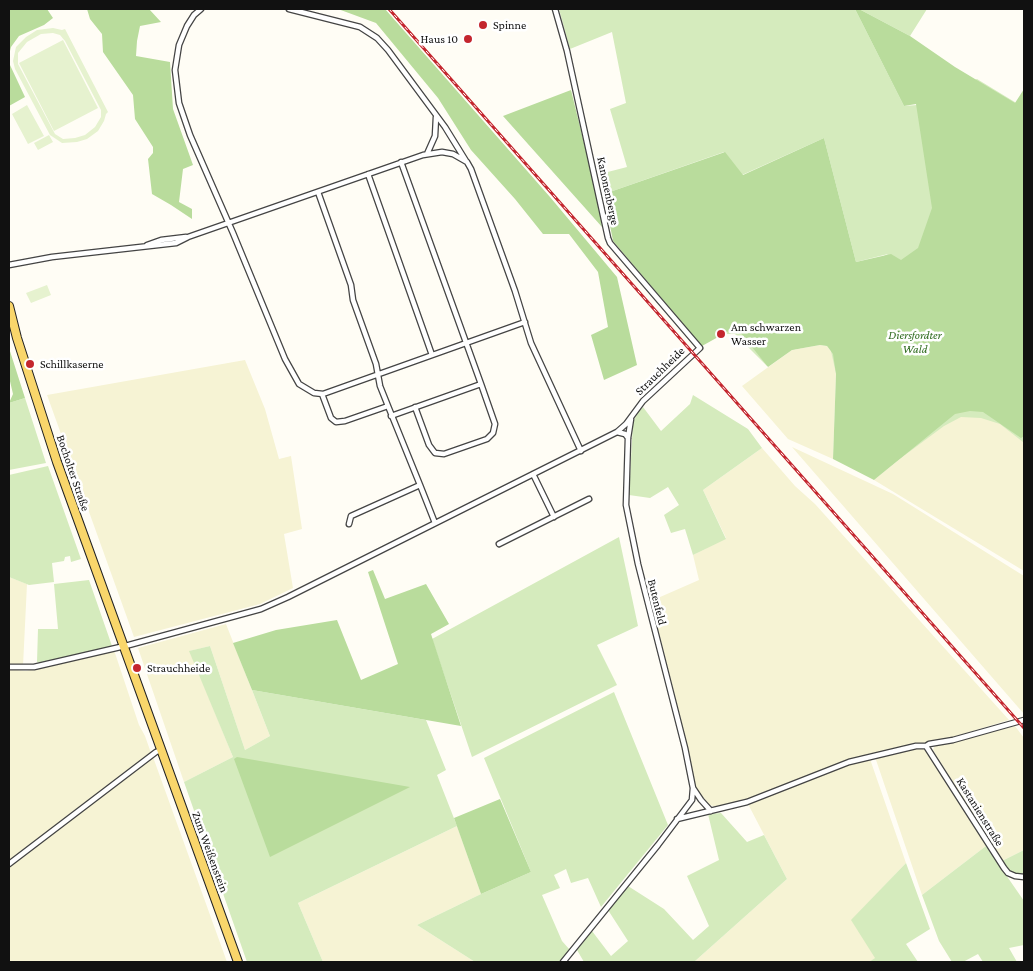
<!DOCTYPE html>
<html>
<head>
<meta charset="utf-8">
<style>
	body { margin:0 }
	#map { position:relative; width:1033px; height:971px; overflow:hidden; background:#fffdf5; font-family:"Crimson Pro",serif }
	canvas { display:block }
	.frame { position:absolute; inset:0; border:10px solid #111; pointer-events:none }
</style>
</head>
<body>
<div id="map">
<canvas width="1033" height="971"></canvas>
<div class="frame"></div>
</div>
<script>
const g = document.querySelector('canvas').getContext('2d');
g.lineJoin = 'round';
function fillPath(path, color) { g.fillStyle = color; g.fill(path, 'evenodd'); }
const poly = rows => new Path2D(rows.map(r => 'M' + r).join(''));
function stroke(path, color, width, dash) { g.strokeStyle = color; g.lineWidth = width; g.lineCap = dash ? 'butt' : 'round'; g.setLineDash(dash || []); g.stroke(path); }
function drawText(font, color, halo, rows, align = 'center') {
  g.font = font + ' "Crimson Pro",serif'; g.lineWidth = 5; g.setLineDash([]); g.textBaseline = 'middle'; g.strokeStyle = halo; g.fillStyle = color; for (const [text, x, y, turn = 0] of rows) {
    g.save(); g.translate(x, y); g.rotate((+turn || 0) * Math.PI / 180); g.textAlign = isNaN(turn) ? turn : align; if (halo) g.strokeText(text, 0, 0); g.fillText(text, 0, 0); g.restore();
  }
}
fillPath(poly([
	[820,345,827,346,833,354,836,374,833,459,788,439,742,386,792,350],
	[245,360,265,409,279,459,291,456,302,529,284,534,293,588,260,604,134,637,47,395],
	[983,412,1024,436,1024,571,874,480,955,414],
	[792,447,893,494,1024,576,1024,714],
	[762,448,795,486,815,504,1009,720,950,738,865,755,744,800,716,807,710,805,699,793,694,782,680,716,651,601,699,580,693,555,726,538,703,490],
	[9,577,27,584,23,666,9,665],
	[226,624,270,736,245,750,210,646,190,651,233,757,184,782,138,648],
	[114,650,139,725,145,736,151,753,9,861,9,669,26,671],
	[1015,726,1024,738,1024,850,1002,861,933,750,935,745,957,741],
	[918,748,925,749,929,752,986,846,922,895,875,757],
	[153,757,227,962,9,962,9,866],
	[870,759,906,863,852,920,876,958,869,962,694,962,787,879,748,804,845,766],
	[457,826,481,894,417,925,475,962,323,962,298,903]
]), '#f6f3d4');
fillPath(poly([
	[559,9,855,9,904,106,917,105,977,79,1018,104,1024,95,1024,441,1023,442,1000,424,981,418,961,417,944,426,874,478,837,378,829,342,791,350,767,366,735,334,720,334,888,254,856,262,824,138,742,175,724,152,604,194,600,174,627,167,610,109,626,103,612,32,570,49],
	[859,9,927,9,910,36],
	[693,395,748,429,762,448,703,490,726,539,693,555,685,529,671,533,664,515,679,505,668,487,650,498,629,495,633,422,638,412,643,407,661,431,690,404],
	[25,398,46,463,9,470,9,403],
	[48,466,81,559,71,562,70,556,65,557,64,561,52,563,54,582,29,585,9,577,9,475],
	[619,537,638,626,597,645,617,685,472,757,432,639],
	[89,580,112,646,40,663,37,662,38,629,58,629,54,584],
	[210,646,245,750,270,736,252,690,426,720,446,770,437,775,457,826,298,903,323,962,247,962,184,782,233,757,189,651],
	[614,692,668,825,601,907,588,878,571,883,566,869,554,875,560,888,542,895,562,941,570,950,560,962,475,962,417,925,481,894,531,872,484,758],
	[721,813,747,842,764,835,787,879,694,962,584,962,577,950,592,931,611,956,628,941,608,910,628,886,664,909,693,940,709,926,687,876,719,860,708,814],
	[986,846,1024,901,1024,945,1009,948,1017,962,983,962,978,954,963,962,952,962,939,941,922,895],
	[1024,850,1024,875,1014,873,1007,869,1002,861],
	[906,863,930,929,906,944,918,962,869,962,875,958,851,920]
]), '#d5ebbd');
fillPath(poly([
	[10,9,47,9,53,18,44,25,19,36,11,47,9,55,10,65,25,97,9,106,9,14],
	[87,9,149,9,161,22,140,26,137,41,136,56,170,62,173,109,193,165,183,169,179,202,192,209,192,219,171,205,152,194,148,159,153,153,153,147,135,119,133,95,103,52,102,34,90,19],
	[338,9,385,9,550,197,617,277,637,365,604,380,591,335,608,327,598,272,569,234,543,234,515,199,471,150,438,98,376,23],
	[855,9,859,9,910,36,955,67,1015,103,1024,89,1024,436,1021,438,983,412,970,411,955,414,874,480,833,459,836,374,833,354,827,346,820,345,792,350,768,367,736,327,702,346,613,241,604,194,725,152,743,175,824,138,856,262,891,254,901,260,918,248,932,208,916,104,904,106],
	[571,90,599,204,602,227,503,116],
	[9,348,25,398,9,403,13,394,9,377],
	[373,570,385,599,426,584,449,624,431,634,461,726,252,690,233,643,276,630,337,620,361,680,398,664,368,572],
	[237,757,410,787,270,857,234,759],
	[500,799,531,872,481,894,454,818]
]), '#b9dc9c');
fillPath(poly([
	[53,28,62,30,65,29,108,112,106,114,104,121,98,131,87,139,77,142,62,143,50,135,15,69,13,61,16,47,26,37,37,30],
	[53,33,60,35,65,41,101,110,101,117,95,127,85,135,75,138,63,139,55,134,18,64,18,53,27,42,41,34],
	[63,40,98,108,54,131,19,63],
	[27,105,44,136,28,144,12,114],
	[49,135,53,142,38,150,34,143],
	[47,285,51,295,31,303,26,293]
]), '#e6f2cf');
const minor = poly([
	[201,9,194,15,187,26,179,45,175,70,179,103,190,135,233,233,285,359,299,384,314,393,323,394,525,322],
	[289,9,360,27,377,38,388,50,445,127,466,161],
	[427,154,435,136,436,117],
	[368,174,432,355],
	[318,192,351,285,353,300,376,364,380,386,388,406,345,421,336,422,331,418,322,394],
	[147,245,161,240,186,237],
	[9,265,52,257,176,243,188,237,423,155,442,152,453,154,467,162,471,169,515,291,531,343,581,451],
	[388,406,420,485],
	[415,407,429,445,435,453,444,454,487,439,493,433,495,424,481,384],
	[391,416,481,384,401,162],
	[617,432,625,434,628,438],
	[533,474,554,517],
	[349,524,351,516,420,485,435,523],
	[499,544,589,499],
	[9,667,34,667,129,645,261,609,288,597,617,432,626,424,643,401,700,348,610,243,608,238,567,51,555,9],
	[926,746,1004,868,1008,873,1015,876,1024,877],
	[693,788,701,800,711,811],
	[677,819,747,802,849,762,916,746,926,746,929,744,953,740,1024,720],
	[9,864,156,752,161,750],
	[563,962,658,845,692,800,693,788,685,748,638,564,626,505,628,438,631,419]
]);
const primary = poly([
	[9,306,17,338,57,462,238,962]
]);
stroke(minor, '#444', 7);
stroke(primary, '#222', 10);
stroke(minor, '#fff', 4.5);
stroke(primary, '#f9d66b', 8);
const rail = poly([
	[389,9,1024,728]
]);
stroke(rail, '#c4262e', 3);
stroke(rail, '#fff', 1, [4]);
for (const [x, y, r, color] of [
	[483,25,5,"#c4262e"],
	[468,39,5,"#c4262e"],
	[721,334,5,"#c4262e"],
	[30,364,5,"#c4262e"],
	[137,668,5,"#c4262e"]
]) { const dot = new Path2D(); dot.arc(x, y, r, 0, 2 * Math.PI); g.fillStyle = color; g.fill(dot); stroke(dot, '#fff', 2); }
drawText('12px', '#111', '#fff', [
	["Spinne",493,25],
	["Haus 10",458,39,"right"],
	["Am schwarzen",731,327],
	["Wasser",731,341],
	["Schillkaserne",40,364],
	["Strauchheide",147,668]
], 'left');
drawText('12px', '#111', '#fff', [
	["Kanonenberge",608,191,78],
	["Strauchheide",660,371,-44],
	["Bocholter Straße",73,473,71],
	["Butenfeld",657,602,76],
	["Kastanienstraße",980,812,58],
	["Zum Weißenstein",210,852,70]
]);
drawText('italic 12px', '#2f6b1f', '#fff', [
	["Diersfordter",915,335],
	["Wald",915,349]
]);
</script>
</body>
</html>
